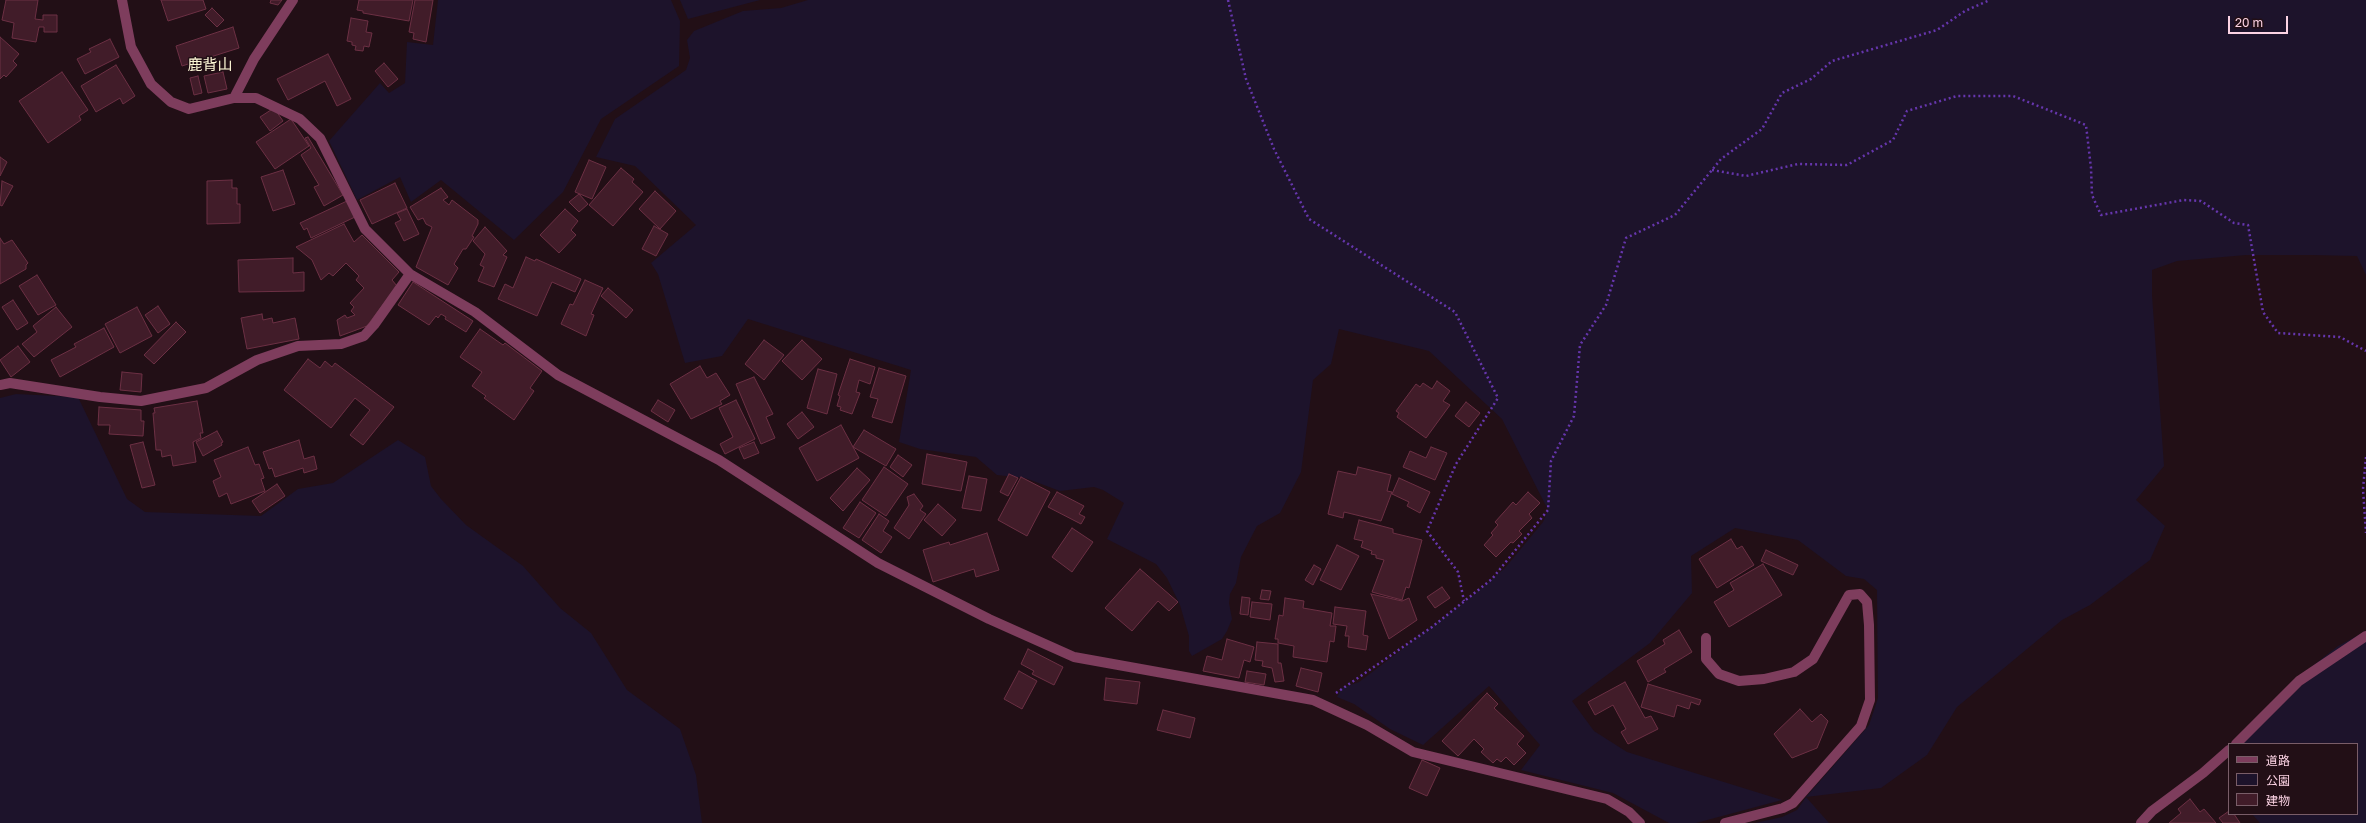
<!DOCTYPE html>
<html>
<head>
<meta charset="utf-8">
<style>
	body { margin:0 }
	#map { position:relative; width:2366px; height:823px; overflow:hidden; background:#220f16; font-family:"Golos Text","Noto Sans JP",sans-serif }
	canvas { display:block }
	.legend { position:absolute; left:2228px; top:743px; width:130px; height:72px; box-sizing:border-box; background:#220f16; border:1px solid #795d68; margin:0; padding:5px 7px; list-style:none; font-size:12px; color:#fcd3e4 }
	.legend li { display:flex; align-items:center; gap:8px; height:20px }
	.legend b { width:20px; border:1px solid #795d68 }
	.scale { position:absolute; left:2228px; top:16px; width:60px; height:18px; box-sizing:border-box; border:2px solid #fcd3e4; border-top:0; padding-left:5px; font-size:12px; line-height:14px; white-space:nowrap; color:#fcd3e4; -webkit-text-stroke:3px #220f16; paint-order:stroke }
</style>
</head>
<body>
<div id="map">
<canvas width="2366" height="823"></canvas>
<ul class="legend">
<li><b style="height:5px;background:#7e3d5d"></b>道路</li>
<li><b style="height:11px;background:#1d132b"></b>公園</li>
<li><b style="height:11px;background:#411c29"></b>建物</li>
</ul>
<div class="scale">20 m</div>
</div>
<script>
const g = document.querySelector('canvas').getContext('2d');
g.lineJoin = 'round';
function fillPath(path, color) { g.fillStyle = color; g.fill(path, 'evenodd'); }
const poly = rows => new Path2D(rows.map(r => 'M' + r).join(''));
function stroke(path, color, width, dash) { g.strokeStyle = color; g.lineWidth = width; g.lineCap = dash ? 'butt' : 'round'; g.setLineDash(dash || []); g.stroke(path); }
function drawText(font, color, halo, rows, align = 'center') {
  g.font = font + ' "Golos Text","Noto Sans JP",sans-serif'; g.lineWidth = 3; g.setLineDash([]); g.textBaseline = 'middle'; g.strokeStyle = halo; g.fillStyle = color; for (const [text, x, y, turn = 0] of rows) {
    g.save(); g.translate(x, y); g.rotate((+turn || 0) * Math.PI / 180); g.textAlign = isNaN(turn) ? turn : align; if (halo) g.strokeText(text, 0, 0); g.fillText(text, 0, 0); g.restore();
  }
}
fillPath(poly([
	[438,0,671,0,680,21,679,66,601,119,563,192,514,240,441,180,411,202,400,177,357,200,329,141,380,83,389,93,405,83,407,42,433,45],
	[680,0,760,0,688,19],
	[808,0,2366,0,2366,275,2357,256,2312,255,2246,255,2177,261,2152,270,2152,295,2164,466,2136,500,2165,526,2150,560,2090,605,2062,620,1957,707,1927,755,1881,788,1806,797,1829,823,1755,823,1782,817,1797,810,1806,797,1869,725,1878,698,1877,590,1864,579,1846,576,1798,540,1735,528,1691,556,1692,593,1650,643,1572,701,1594,731,1627,752,1782,800,1696,823,1669,823,1613,793,1521,770,1540,745,1489,686,1423,745,1390,729,1354,704,1337,697,1342,688,1359,682,1472,596,1505,568,1543,522,1548,510,1502,419,1429,351,1339,329,1331,364,1313,380,1301,472,1280,513,1257,526,1241,557,1236,583,1230,594,1229,603,1232,619,1227,631,1222,639,1192,656,1189,651,1189,636,1180,605,1167,578,1156,564,1107,539,1124,503,1103,490,1094,487,1060,491,1025,478,997,475,976,457,920,449,899,442,911,370,748,319,722,356,685,363,658,274,651,263,696,225,635,166,596,157,615,119,686,70,690,58,687,40,694,31,743,11,781,8],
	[16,394,78,397,127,499,145,512,261,516,298,489,333,483,398,440,425,457,431,486,441,499,466,525,523,566,560,608,591,633,627,690,680,729,696,775,702,823,0,823,0,398],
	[2366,631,2366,823,2260,823,2252,814,2357,814,2357,744,2242,744,2305,682,2301,675,2338,646]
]), '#1d132b');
const building = poly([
	[6,0,38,0,35,19,43,20,43,15,57,15,57,32,44,32,44,27,39,27,36,42,12,38,14,23,2,20,6,0],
	[161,0,203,0,206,9,168,21,161,0],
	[271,0,282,0,278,5,270,3,271,0],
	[359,0,413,0,409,21,363,13,363,11,357,10,359,0],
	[415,0,433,0,426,42,413,39,414,33,409,32,415,0],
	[212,8,224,20,217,27,205,15,212,8],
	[351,18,368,21,366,32,372,33,369,47,364,46,363,51,355,50,356,46,352,45,352,42,347,41,351,18],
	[233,27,239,48,182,66,176,46,233,27],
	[0,37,19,54,13,61,17,65,6,77,4,75,0,79,0,37],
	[110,39,119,57,85,74,77,59,91,52,89,49,110,39],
	[328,54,351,99,337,106,325,81,288,100,277,79,328,54],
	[384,63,398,79,388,87,375,71,384,63],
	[116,65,135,96,123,104,120,98,96,112,81,86,116,65],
	[62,72,88,110,79,116,81,120,48,143,19,101,62,72],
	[223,72,227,89,208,93,204,76,223,72],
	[198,76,202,93,194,95,190,78,198,76],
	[274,108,283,121,270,131,260,117,274,108],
	[291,119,309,146,275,169,256,142,291,119],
	[308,137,343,195,324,206,314,187,319,185,301,155,311,148,305,138,308,137],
	[0,157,7,162,0,176,0,157],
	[589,160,606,167,592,199,575,192,589,160],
	[621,168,634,179,632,182,643,192,613,226,589,205,621,168],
	[283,170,295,204,273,211,261,177,283,170],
	[232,180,232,188,237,188,237,204,240,204,240,223,207,224,207,181,232,180],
	[2,181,13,186,2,206,0,205,2,181],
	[395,183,407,208,372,224,360,200,395,183],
	[441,188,448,197,443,200,449,205,452,200,478,220,478,224,472,236,474,237,466,249,463,249,454,264,458,268,448,285,416,267,432,227,426,224,423,218,418,220,410,207,441,188],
	[655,191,676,211,660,229,639,209,655,191],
	[579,194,588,204,579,212,569,202,579,194],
	[347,201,355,217,311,238,307,228,304,230,300,223,347,201],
	[407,209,419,234,404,241,395,223,401,220,397,213,407,209],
	[565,209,578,221,571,230,576,235,559,253,540,235,565,209],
	[344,224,354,242,362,235,399,272,392,280,397,286,367,326,340,336,337,320,345,315,347,318,355,315,351,311,354,307,350,303,364,288,356,280,359,276,346,263,333,276,329,273,321,280,312,260,296,247,344,224],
	[654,226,668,234,656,256,642,249,654,226],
	[485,227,507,251,503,255,507,257,494,287,478,281,484,267,480,265,485,254,473,241,485,227],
	[0,238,4,244,12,240,28,263,26,265,26,269,0,284,0,238],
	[526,257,535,261,536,259,581,279,575,292,552,282,537,316,498,299,505,284,513,288,526,257],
	[293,258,293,273,304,272,304,291,239,292,238,260,293,258],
	[37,275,56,305,38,315,19,286,37,275],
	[585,280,603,288,591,314,594,315,586,336,561,324,570,304,573,305,585,280],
	[413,282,473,321,466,332,445,319,446,317,441,314,438,318,436,316,429,325,398,305,413,282],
	[608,288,633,310,626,318,601,296,608,288],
	[13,300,28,323,17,330,2,307,13,300],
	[158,306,170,324,158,333,145,315,158,306],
	[56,307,72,327,34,357,22,344,37,332,33,326,56,307],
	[137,307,152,336,120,353,105,324,137,307],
	[262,314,263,320,272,318,273,323,295,318,299,339,247,349,241,318,262,314],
	[176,322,186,332,154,364,144,355,176,322],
	[104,328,114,347,60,377,51,360,76,347,74,344,104,328],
	[480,329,503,345,505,343,542,371,530,388,534,391,514,420,484,398,486,396,472,386,482,372,460,357,480,329],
	[764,340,784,355,764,380,745,364,764,340],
	[802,340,822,359,802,380,782,361,802,340],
	[18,346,30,362,11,377,0,360,18,346],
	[308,359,320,368,325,361,332,367,335,363,394,407,363,445,350,435,370,410,355,398,331,428,284,390,308,359],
	[850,359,875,367,870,384,859,380,856,392,860,393,852,414,840,410,841,407,837,406,840,396,838,395,850,359],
	[700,366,707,378,716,373,730,395,720,401,722,404,691,419,670,384,700,366],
	[879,368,906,376,892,423,872,417,878,399,870,397,879,368],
	[818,369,837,374,827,414,807,408,818,369],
	[122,372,142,374,141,392,120,390,122,372],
	[754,377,773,414,766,417,775,438,761,444,736,384,754,377],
	[1437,381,1450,391,1443,401,1450,405,1426,438,1397,417,1399,413,1396,411,1416,384,1420,387,1423,383,1432,389,1437,381],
	[658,400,675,410,668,422,651,411,658,400],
	[736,400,755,439,725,454,720,444,733,437,719,408,736,400],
	[197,401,203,433,200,433,201,438,193,442,196,462,173,466,171,455,162,457,161,450,156,450,153,413,155,413,154,408,197,401],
	[1466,402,1480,413,1469,427,1455,416,1466,402],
	[99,407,141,410,141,421,144,421,143,436,109,434,110,425,98,425,99,407],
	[802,412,814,427,798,439,787,424,802,412],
	[841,425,859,458,817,481,799,448,841,425],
	[864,430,896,449,886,466,853,447,864,430],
	[217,431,223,442,221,443,222,445,203,456,196,442,217,431],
	[299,440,304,459,314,456,317,469,304,473,303,468,275,477,272,468,269,469,263,452,299,440],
	[143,442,155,485,142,488,130,445,143,442],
	[754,442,759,453,744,459,739,448,754,442],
	[248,447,255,465,259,464,264,478,261,479,265,491,231,504,227,493,219,497,213,481,221,477,214,460,248,447],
	[1431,447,1447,453,1435,480,1403,467,1410,451,1426,458,1431,447],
	[927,454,967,462,961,491,922,484,927,454],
	[898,455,912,465,903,477,890,467,898,455],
	[884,467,908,484,886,516,862,500,884,467],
	[1358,467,1391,475,1387,491,1392,492,1381,521,1344,512,1343,518,1328,514,1338,471,1356,475,1358,467],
	[857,468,870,480,843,511,830,498,857,468],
	[1009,474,1018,478,1008,496,1000,492,1009,474],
	[969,476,987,479,981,511,962,508,969,476],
	[1021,477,1050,492,1027,536,998,520,1021,477],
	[1399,478,1430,492,1420,513,1407,506,1409,502,1392,494,1399,478],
	[277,484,285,496,260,513,252,501,277,484],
	[1057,492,1084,506,1079,514,1085,517,1081,524,1048,507,1057,492],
	[1528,492,1540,503,1529,514,1532,518,1519,531,1522,534,1513,543,1511,542,1496,557,1484,545,1493,535,1491,533,1498,525,1495,522,1513,502,1516,505,1528,492],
	[914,494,923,506,920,510,926,514,909,539,894,528,909,505,907,497,914,494],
	[860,502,876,513,859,538,843,528,860,502],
	[938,504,956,520,942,536,924,520,938,504],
	[879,514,889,521,883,531,892,537,881,553,862,540,879,514],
	[1359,520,1393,529,1393,533,1422,540,1409,588,1406,587,1402,600,1372,592,1384,560,1376,558,1376,555,1371,554,1372,551,1361,547,1363,541,1354,539,1359,520],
	[1072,528,1093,542,1072,572,1052,557,1072,528],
	[987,533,999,570,976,577,974,569,933,582,923,550,949,542,950,545,987,533],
	[1731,539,1737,549,1742,546,1754,565,1717,588,1699,559,1731,539],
	[1337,545,1359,556,1341,590,1320,580,1337,545],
	[1766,550,1798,565,1793,575,1761,561,1766,550],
	[1763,564,1782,595,1729,627,1714,602,1734,590,1730,583,1763,564],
	[1314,565,1321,569,1313,585,1305,580,1314,565],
	[1140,569,1178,602,1169,611,1158,601,1132,631,1105,608,1140,569],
	[1442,587,1450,598,1435,608,1427,597,1442,587],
	[1262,590,1271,591,1269,600,1260,599,1262,590],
	[1371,594,1402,601,1409,598,1417,620,1389,639,1371,594],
	[1242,597,1250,598,1248,615,1240,614,1242,597],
	[1285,598,1304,601,1303,608,1332,613,1330,626,1336,626,1334,642,1330,641,1327,662,1293,657,1294,646,1278,643,1278,639,1275,639,1279,615,1283,616,1285,598],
	[1252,602,1272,604,1270,620,1250,617,1252,602],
	[1335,607,1366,611,1363,635,1368,636,1366,650,1348,647,1349,636,1345,636,1347,626,1333,624,1335,607],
	[1679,630,1692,652,1664,669,1666,672,1648,682,1637,661,1665,644,1663,640,1679,630],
	[1227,639,1254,647,1250,662,1244,660,1239,678,1203,671,1207,656,1222,660,1227,639],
	[1257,642,1278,644,1278,663,1281,663,1284,681,1275,682,1272,668,1262,666,1263,661,1255,660,1257,642],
	[1028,649,1063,667,1054,685,1032,674,1034,671,1021,664,1028,649],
	[1301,668,1322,673,1318,692,1296,686,1301,668],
	[1019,671,1037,681,1022,709,1004,699,1019,671],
	[1247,671,1266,674,1264,685,1245,682,1247,671],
	[1106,678,1140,682,1137,704,1104,700,1106,678],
	[1625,682,1645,718,1651,716,1658,729,1628,744,1621,732,1626,729,1613,705,1595,715,1588,702,1625,682],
	[1648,684,1701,700,1699,705,1691,702,1689,709,1677,705,1674,717,1641,707,1648,684],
	[1487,693,1498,704,1494,708,1524,736,1517,744,1526,753,1514,765,1506,757,1501,762,1497,759,1493,763,1481,752,1484,749,1474,739,1458,756,1442,741,1487,693],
	[1800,709,1812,722,1821,714,1828,721,1817,748,1792,758,1774,734,1800,709],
	[1163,710,1195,718,1190,738,1157,730,1163,710],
	[1422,760,1440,768,1427,796,1409,788,1422,760],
	[2190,799,2200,812,2204,809,2216,823,2169,823,2181,813,2178,809,2190,799],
	[2229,811,2229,814,2234,814,2240,823,2223,823,2219,818,2229,811]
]);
fillPath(building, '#411c29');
stroke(building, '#6c3044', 1);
stroke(poly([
	[1228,0,1246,79,1274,149,1309,219,1455,312,1498,398,1456,464,1427,531,1458,572,1464,601],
	[1712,170,1746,176,1798,164,1847,165,1893,140,1907,111,1957,96,2013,96,2086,125,2091,168,2092,195,2101,215,2184,200,2201,201,2234,223,2248,225,2263,312,2278,333,2340,337,2366,351],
	[2366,457,2363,489,2366,533],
	[1336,693,1432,627,1492,579,1548,510,1551,461,1574,416,1580,345,1606,305,1626,238,1675,215,1721,159,1762,129,1782,93,1811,79,1832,61,1937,30,1965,11,1990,0]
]), '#6636ad', 2.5, [2, 3]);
stroke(poly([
	[122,0,131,47,151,84,171,102,189,109,234,98,256,98,300,119,320,138,365,229,410,274,475,312,558,375,719,460,878,563,989,619,1074,657,1313,700,1367,725,1413,752,1607,799,1629,812,1640,823],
	[234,98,254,59,293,0],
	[0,385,10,383,100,397,141,401,206,388,257,360,298,346,341,344,364,336,374,325,410,274],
	[1706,638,1706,659,1719,674,1739,681,1764,679,1794,672,1813,659,1849,595,1860,594,1867,602,1869,625,1870,700,1861,726,1793,803,1783,808,1725,823],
	[2236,744,2299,681,2366,636],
	[2141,823,2152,811,2203,773,2229,750]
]), '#7e3d5d', 10);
drawText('15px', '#fcf6d5', '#220f16', [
	["鹿背山",210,65]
]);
</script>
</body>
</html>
